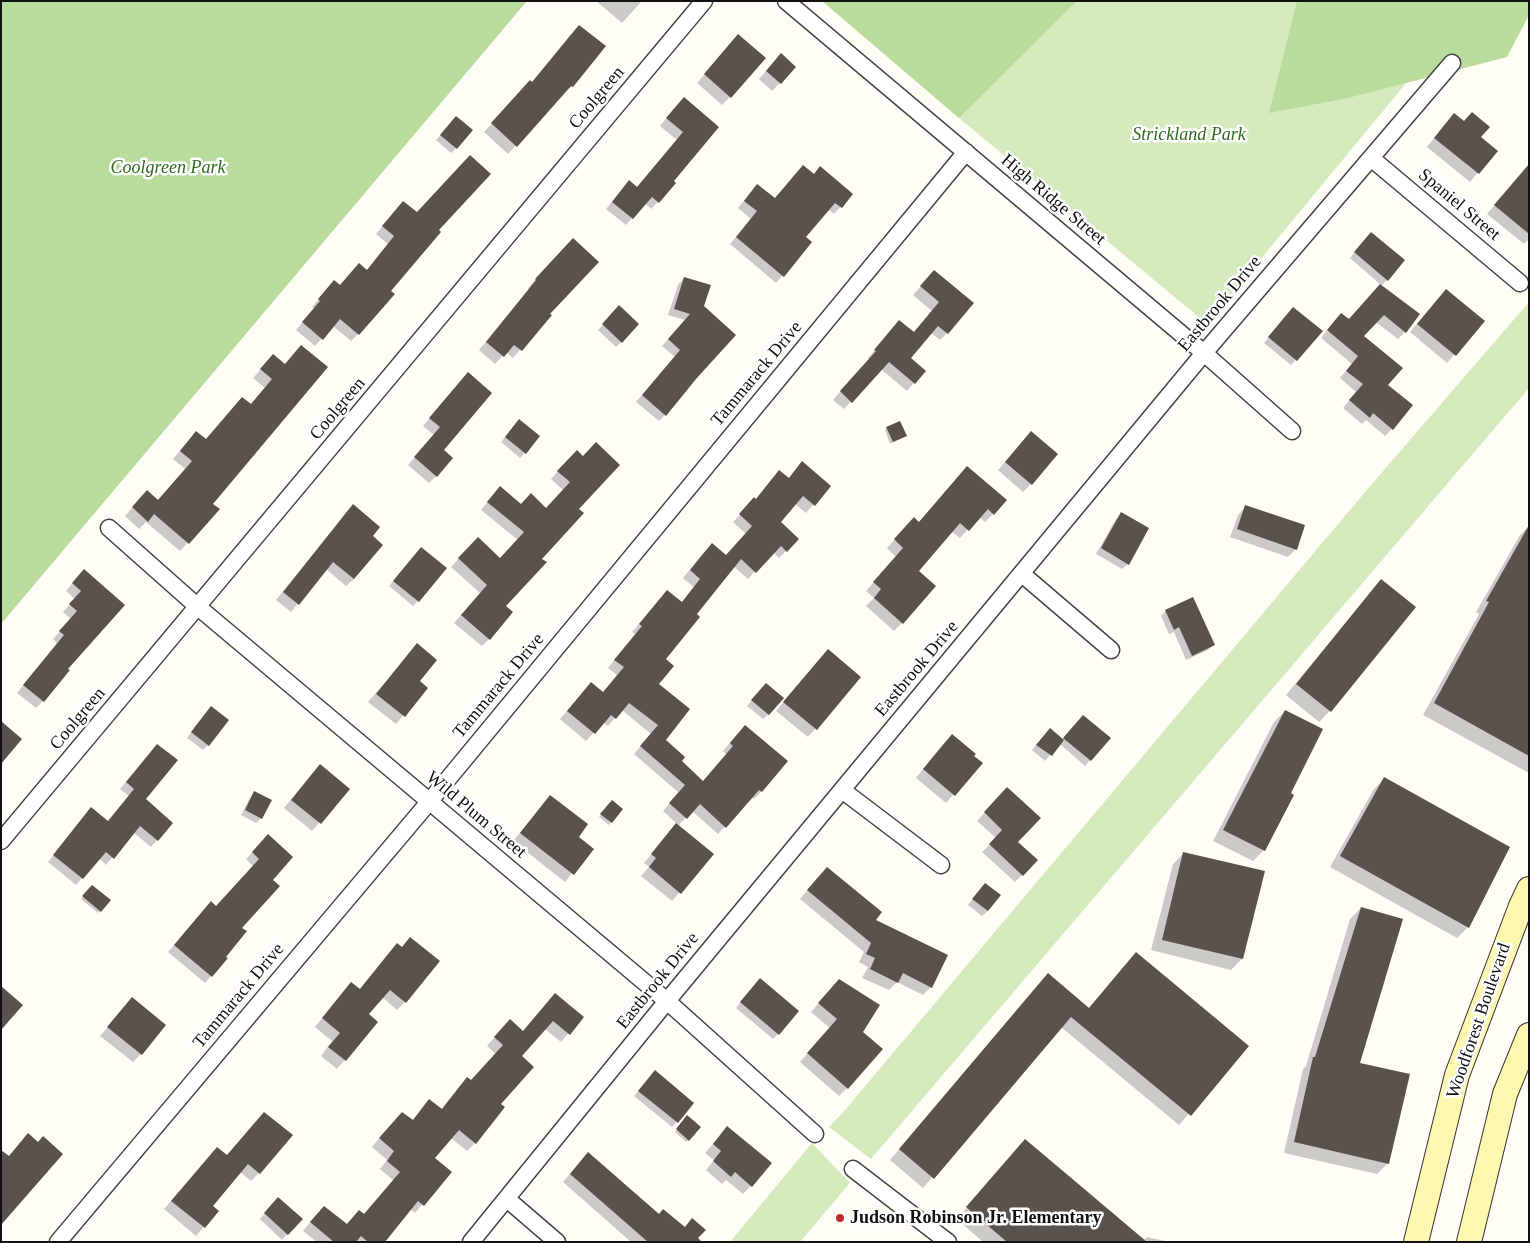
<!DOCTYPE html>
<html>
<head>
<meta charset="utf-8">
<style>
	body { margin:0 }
	#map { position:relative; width:1530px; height:1243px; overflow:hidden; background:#fffdf5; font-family:Georgia,serif }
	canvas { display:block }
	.frame { position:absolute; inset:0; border:2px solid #111; pointer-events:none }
</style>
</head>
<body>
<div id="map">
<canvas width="1530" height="1243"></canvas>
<div class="frame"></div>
</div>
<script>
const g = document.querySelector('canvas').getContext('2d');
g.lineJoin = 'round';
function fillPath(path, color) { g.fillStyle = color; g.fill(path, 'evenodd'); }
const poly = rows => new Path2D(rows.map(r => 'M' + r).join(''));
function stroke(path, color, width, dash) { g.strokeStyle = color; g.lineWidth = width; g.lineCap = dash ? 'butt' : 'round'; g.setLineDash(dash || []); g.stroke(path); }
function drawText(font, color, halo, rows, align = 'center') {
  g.font = font + ' Georgia,serif'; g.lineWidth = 5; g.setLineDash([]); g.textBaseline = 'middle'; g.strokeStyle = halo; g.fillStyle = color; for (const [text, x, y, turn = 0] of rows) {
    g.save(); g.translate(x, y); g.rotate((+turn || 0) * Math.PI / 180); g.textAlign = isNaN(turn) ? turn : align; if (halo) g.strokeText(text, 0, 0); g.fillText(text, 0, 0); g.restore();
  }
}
fillPath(poly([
	[823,1,1474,1,1207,324,959,118],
	[1529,302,1529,388,871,1159,829,1127,845,1110,1365,492],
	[812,1143,850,1183,800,1242,730,1242]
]), '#d5ebbd');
fillPath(poly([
	[1,1,527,1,1,624],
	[822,1,1077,1,959,118],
	[1297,1,1529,1,1529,15,1507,57,1348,98,1269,113]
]), '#b9dc9c');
fillPath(poly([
	[596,1,642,1,622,23],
	[571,34,572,86,563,94,508,154,484,132,522,90,532,83],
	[730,44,730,97,722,105,697,83],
	[773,63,780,83,772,91,759,79],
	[677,105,718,127,672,181,658,202,651,209,645,203,626,225,606,209,622,189,637,188,677,140,660,126],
	[1463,122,1496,151,1470,182,1427,147,1446,123],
	[451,123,456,148,451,153,436,140],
	[1529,165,1529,239,1524,244,1487,214],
	[820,168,852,194,834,214,828,209,804,237,811,242,776,283,730,244,751,219,738,208,751,192,774,199,813,175],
	[396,210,437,230,389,291,358,334,351,341,333,326,315,346,296,330,314,309,312,307,327,289,339,286,366,271,388,244,376,234],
	[1366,239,1387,280,1381,286,1405,332,1398,339,1376,322,1362,336,1387,385,1392,429,1385,436,1366,420,1362,424,1343,408,1356,392,1340,378,1352,364,1321,338,1334,322,1348,320,1381,285,1350,258],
	[565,248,548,314,550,315,513,358,506,352,495,364,479,350,529,289,528,288],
	[934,271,947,333,940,340,931,333,909,358,914,383,907,391,881,369,844,409,833,400,869,359,868,358,892,329,913,333,932,311,913,295],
	[684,278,709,286,665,415,659,421,636,402,675,357,662,346,685,320,668,315,678,285],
	[1446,290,1483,321,1447,363,1410,332],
	[619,307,621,342,616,347,598,330],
	[1288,313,1321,331,1291,365,1264,343],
	[265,364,284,365,211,504,218,509,180,551,146,522,139,529,125,516,139,500,157,501,185,469,173,459,188,441,205,441,250,405,265,388,253,378],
	[461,381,436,476,429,483,408,465,434,435,423,426],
	[514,426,525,453,520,458,501,442],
	[887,428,905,436,890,444,885,430],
	[1031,433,1031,484,1023,492,998,470],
	[583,458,578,509,504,606,489,639,482,646,454,623,480,593,451,567,470,546,500,560,518,540,481,510,493,495,521,505,546,509,563,490,551,479,569,459],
	[967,468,993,514,985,522,979,517,960,538,951,531,917,571,902,623,894,631,866,606,874,598,866,591,896,557,887,548,906,527,918,523],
	[795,471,830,486,806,513,795,504,780,523,786,551,779,558,773,552,748,579,733,566,695,614,664,659,657,684,664,740,680,761,703,782,727,755,723,751,737,734,786,762,761,792,754,799,752,797,718,834,692,811,678,826,712,855,672,901,641,876,649,867,644,863,677,824,663,811,679,793,634,754,651,734,622,710,608,726,603,722,586,741,560,719,584,691,603,693,617,675,608,668,635,634,632,632,660,599,681,603,694,587,683,578,704,552,712,545,726,556,746,534,733,522,755,500,772,479,788,479],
	[353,506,371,536,354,579,346,586,326,569,291,612,276,600],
	[1246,506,1296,549,1288,557,1230,537,1238,515],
	[1122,514,1128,564,1122,569,1096,554,1116,519],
	[1529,526,1529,773,1423,715,1479,614,1476,612,1520,535],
	[416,554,418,601,413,606,389,586],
	[77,578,123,605,66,669,43,701,36,708,17,693,57,643,53,639,71,619,63,612,75,599,66,591],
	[1371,592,1414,608,1330,711,1319,722,1286,695],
	[1166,611,1213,645,1208,650,1186,660,1174,632,1169,634,1161,616],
	[417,645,419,681,427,688,396,724,368,702],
	[828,651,860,677,808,737,776,711],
	[761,689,769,714,763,719,747,706],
	[1285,711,1289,794,1292,796,1264,850,1253,861,1213,841,1274,722],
	[206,713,208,745,203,750,187,738],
	[1078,721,1109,738,1085,766,1060,744,1045,761,1032,750,1044,735,1062,740],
	[944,743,981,763,946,803,916,778],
	[151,752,144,799,157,840,151,847,133,832,106,865,99,858,76,885,48,862,85,816,108,822,129,796,120,789],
	[312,774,348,789,312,831,284,808],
	[1385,778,1468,927,1457,938,1330,867,1374,789],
	[255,792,261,818,256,823,241,815,250,798],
	[550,796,577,837,592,849,565,882,513,841],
	[1000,796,1017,842,1022,875,1015,882,982,852,996,838,977,821],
	[612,802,621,809,609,825,599,817],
	[268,836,271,880,211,976,205,983,168,952,205,909,216,907,253,866,246,859],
	[1184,853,1242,959,1231,970,1151,950,1173,864],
	[819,876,874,920,931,987,923,995,897,982,889,990,862,978,868,967,859,962,864,952,800,899],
	[92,886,109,900,98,913,81,899],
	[980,890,988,911,982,916,968,905],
	[1361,908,1358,1064,1388,1163,1377,1174,1284,1153,1303,1069,1306,1066,1350,919],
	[389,953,405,1002,397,1010,382,997,368,1014,377,1022,337,1069,321,1056,332,1041,315,1027,344,991,359,990],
	[1126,964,1247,1046,1179,1125,1061,1027,923,1188,890,1160,1048,975,1088,1009],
	[755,985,778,1034,773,1039,736,1008],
	[832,988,862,1032,847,1088,839,1096,800,1062,830,1028,811,1012],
	[132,999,141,1054,133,1062,100,1036],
	[547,1003,582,1018,561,1042,545,1029,520,1056,499,1104,503,1107,475,1143,467,1151,451,1138,434,1158,450,1172,415,1213,410,1209,383,1242,317,1242,303,1231,316,1215,346,1225,359,1211,364,1215,393,1180,380,1169,387,1160,372,1147,394,1121,412,1121,429,1101,441,1110,459,1087,467,1079,471,1082,496,1054,487,1046,502,1029,523,1032],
	[650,1077,677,1122,672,1127,634,1096],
	[687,1117,688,1140,686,1142,675,1132],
	[256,1121,259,1173,251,1181,240,1172,212,1207,217,1211,196,1236,164,1209,217,1148,227,1156],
	[727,1128,751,1186,743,1194,726,1180,722,1184,706,1170,714,1160,705,1153],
	[1025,1140,1127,1242,983,1242,957,1219],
	[580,1162,659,1216,694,1242,631,1242,563,1182],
	[273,1204,301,1219,282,1240,260,1219],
	[1147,1237,1170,1242,1142,1242]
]), '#0003');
fillPath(poly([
	[579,25,606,46,573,87,571,86,517,147,491,123,530,80,532,82],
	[738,34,766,58,731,98,704,74],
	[781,53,796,67,781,84,766,71],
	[684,97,719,127,674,181,676,183,659,203,652,197,633,219,612,202,629,180,637,187,683,132,666,118],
	[1472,112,1490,127,1481,137,1498,151,1479,174,1434,138,1454,113,1464,121],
	[456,116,473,130,457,149,440,135],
	[470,155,491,174,439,230,441,232,391,291,395,294,359,335,340,319,323,340,302,322,320,301,318,299,334,280,340,285,359,263,367,270,394,236,382,226,403,201,417,212],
	[1529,164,1529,234,1494,205],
	[803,165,814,174,820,166,853,194,842,208,835,203,806,237,812,242,784,277,736,237,757,211,744,201,757,184,775,198],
	[1371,232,1405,260,1388,281,1354,252],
	[573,238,599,262,550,314,552,315,522,351,514,345,504,357,486,342,536,280,535,279],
	[934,270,974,303,948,334,938,326,911,358,926,371,915,384,889,362,852,403,840,391,876,351,874,350,899,320,914,332,939,302,920,286],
	[684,277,711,285,704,306,736,335,696,379,666,416,642,395,680,350,668,339,690,314,674,309],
	[1380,284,1420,314,1406,333,1384,315,1364,336,1403,368,1388,385,1413,405,1393,430,1373,413,1370,418,1349,400,1363,384,1346,371,1358,356,1327,330,1341,313,1349,319],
	[1446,289,1485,321,1456,356,1417,324],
	[619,305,639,324,622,343,602,324],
	[1293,307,1323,331,1297,361,1268,337],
	[301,345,328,367,213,504,220,509,189,544,154,514,148,522,132,507,147,490,158,500,192,461,180,451,196,431,206,439,242,397,251,404,272,379,260,369,273,354,285,364],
	[468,372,492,393,444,450,453,458,437,477,414,457,440,427,429,418],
	[519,419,540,436,526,454,505,437],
	[900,421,907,436,893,442,886,427],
	[1031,431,1058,454,1032,485,1005,462],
	[596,442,620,465,579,509,584,513,542,559,547,562,506,606,513,612,490,640,461,615,487,585,458,558,478,537,500,558,524,532,487,502,500,486,521,504,531,493,546,508,570,482,557,471,577,450,583,456],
	[802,461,831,486,815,506,803,496,781,522,799,539,787,552,781,546,756,573,741,559,697,614,700,617,666,659,674,666,659,684,690,709,666,740,685,757,682,761,703,781,733,746,730,743,745,725,788,761,762,792,759,790,726,828,700,804,687,819,669,803,685,785,640,746,658,725,629,703,616,719,611,715,595,734,567,711,591,682,603,692,624,667,614,660,642,626,639,624,667,590,682,602,700,579,690,570,712,543,726,555,752,526,739,514,754,497,756,499,779,470,789,478],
	[967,466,1007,500,994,515,988,509,969,531,960,523,919,571,936,586,903,624,874,598,881,589,873,582,903,548,894,539,914,517,919,522],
	[353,504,380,527,373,536,383,545,354,579,333,562,299,605,283,592],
	[1245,505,1305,525,1297,550,1237,529],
	[1121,512,1149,528,1129,565,1101,548],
	[1529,525,1529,756,1434,703,1489,602,1486,601],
	[421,547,447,568,419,602,393,581],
	[84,569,125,605,68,669,70,670,44,702,23,685,64,635,59,631,77,611,69,604,81,591,72,583],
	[1381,579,1416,607,1331,712,1296,684],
	[1193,597,1215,645,1192,656,1179,627,1174,630,1165,610],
	[417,643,437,660,420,681,428,688,405,717,376,694],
	[828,649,861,677,817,730,783,702],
	[766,683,784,698,769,715,751,700],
	[211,706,229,720,209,746,191,732],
	[1285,710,1323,729,1291,793,1294,795,1265,851,1223,830],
	[1083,715,1111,738,1091,761,1063,738],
	[1,721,22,739,1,764],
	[1050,728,1064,740,1052,756,1036,745],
	[952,734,976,754,974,756,983,763,955,796,923,769],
	[157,744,178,760,146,799,173,823,158,841,140,826,114,859,106,852,83,879,53,855,91,807,108,821,134,789,126,782],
	[320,764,350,789,321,824,291,800],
	[1384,777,1510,847,1469,928,1340,856],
	[1007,787,1041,818,1018,842,1038,860,1023,876,989,844,1002,830,984,812],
	[254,791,272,800,262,819,245,810],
	[550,795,588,824,579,837,594,849,574,875,520,833],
	[612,800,623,809,612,823,600,814],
	[676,823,714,854,681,894,649,867,656,858,651,854],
	[268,834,293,857,273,880,280,886,242,928,247,931,226,957,228,958,212,977,174,945,211,901,216,906,259,859,252,852],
	[1183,852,1265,871,1243,959,1162,940],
	[827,867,882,912,876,920,948,955,932,988,903,973,898,983,870,969,875,958,866,954,871,943,807,890],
	[985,883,1001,895,988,911,972,899],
	[92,885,111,900,101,912,82,896],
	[1361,907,1403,919,1360,1063,1410,1074,1389,1164,1294,1142,1313,1057,1315,1057],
	[410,937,440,961,406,1003,390,990,369,1014,378,1022,346,1061,328,1047,340,1033,322,1018,351,982,360,989,397,943,402,947],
	[1136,952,1249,1046,1191,1116,1071,1017,934,1179,899,1149,1048,973,1089,1008],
	[760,978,799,1011,779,1035,740,1002],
	[839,979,880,1005,863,1032,883,1049,848,1089,807,1053,837,1019,818,1003],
	[1,986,23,1005,1,1030],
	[555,993,584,1017,570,1035,553,1021,522,1056,534,1067,501,1104,505,1107,476,1144,459,1130,435,1158,452,1172,424,1206,418,1201,385,1242,368,1242,361,1236,356,1242,334,1242,310,1222,324,1206,347,1224,359,1210,364,1214,400,1172,387,1161,394,1151,379,1138,402,1112,413,1120,429,1099,442,1109,467,1077,471,1080,503,1045,494,1037,510,1019,523,1031],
	[132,997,166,1025,142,1055,107,1027],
	[655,1070,694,1103,678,1123,638,1091],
	[264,1112,293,1135,260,1174,248,1164,213,1206,219,1211,205,1228,171,1201,217,1147,227,1155],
	[687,1115,701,1127,689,1141,676,1129],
	[727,1126,772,1163,752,1187,735,1172,731,1177,713,1161,721,1151,713,1144],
	[28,1133,38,1142,43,1136,63,1154,1,1225,1,1150,9,1156],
	[1025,1139,1076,1182,1147,1242,1007,1242,966,1207],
	[588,1152,659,1214,663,1209,685,1227,692,1218,706,1230,698,1238,702,1242,648,1242,570,1174],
	[278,1197,303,1219,288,1235,264,1213]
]), '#5a524d');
const minor = poly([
	[786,1,1204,353,1292,431],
	[1371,158,1520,283],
	[109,528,198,607,667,1001,815,1134],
	[1022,574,1111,650],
	[842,790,941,865],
	[1,841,704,1],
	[853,1169,948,1242],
	[507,1199,557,1242],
	[58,1242,429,802,966,152],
	[471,1242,667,1001,1204,353,1452,63]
]);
const secondary = poly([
	[1416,1242,1457,1075,1521,906,1529,889],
	[1469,1242,1505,1094,1529,1035]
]);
stroke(minor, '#444', 19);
stroke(secondary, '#333', 26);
stroke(minor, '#fff', 16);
stroke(secondary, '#fff6b0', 24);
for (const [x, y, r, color] of [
	[840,1218,5,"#c4262e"]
]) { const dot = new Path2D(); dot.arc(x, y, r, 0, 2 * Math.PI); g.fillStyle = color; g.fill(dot); stroke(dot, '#fff', 2); }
drawText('18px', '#111', '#fff', [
	["Coolgreen",597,98,-50],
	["High Ridge Street",1053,200,40],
	["Spaniel Street",1459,205,40],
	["Eastbrook Drive",1220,304,-50],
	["Tammarack Drive",757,374,-50],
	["Coolgreen",338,409,-50],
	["Eastbrook Drive",917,669,-50],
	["Tammarack Drive",499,686,-50],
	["Coolgreen",78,719,-50],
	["Wild Plum Street",476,815,40],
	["Eastbrook Drive",658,981,-51],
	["Tammarack Drive",239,996,-50],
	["Woodforest Boulevard",1479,1021,-71]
]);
drawText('italic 18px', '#2f6b1f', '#fff', [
	["Strickland Park",1189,135],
	["Coolgreen Park",168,168]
]);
drawText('bold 18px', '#111', '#fff', [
	["Judson Robinson Jr. Elementary",850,1218]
], 'left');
</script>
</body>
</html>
